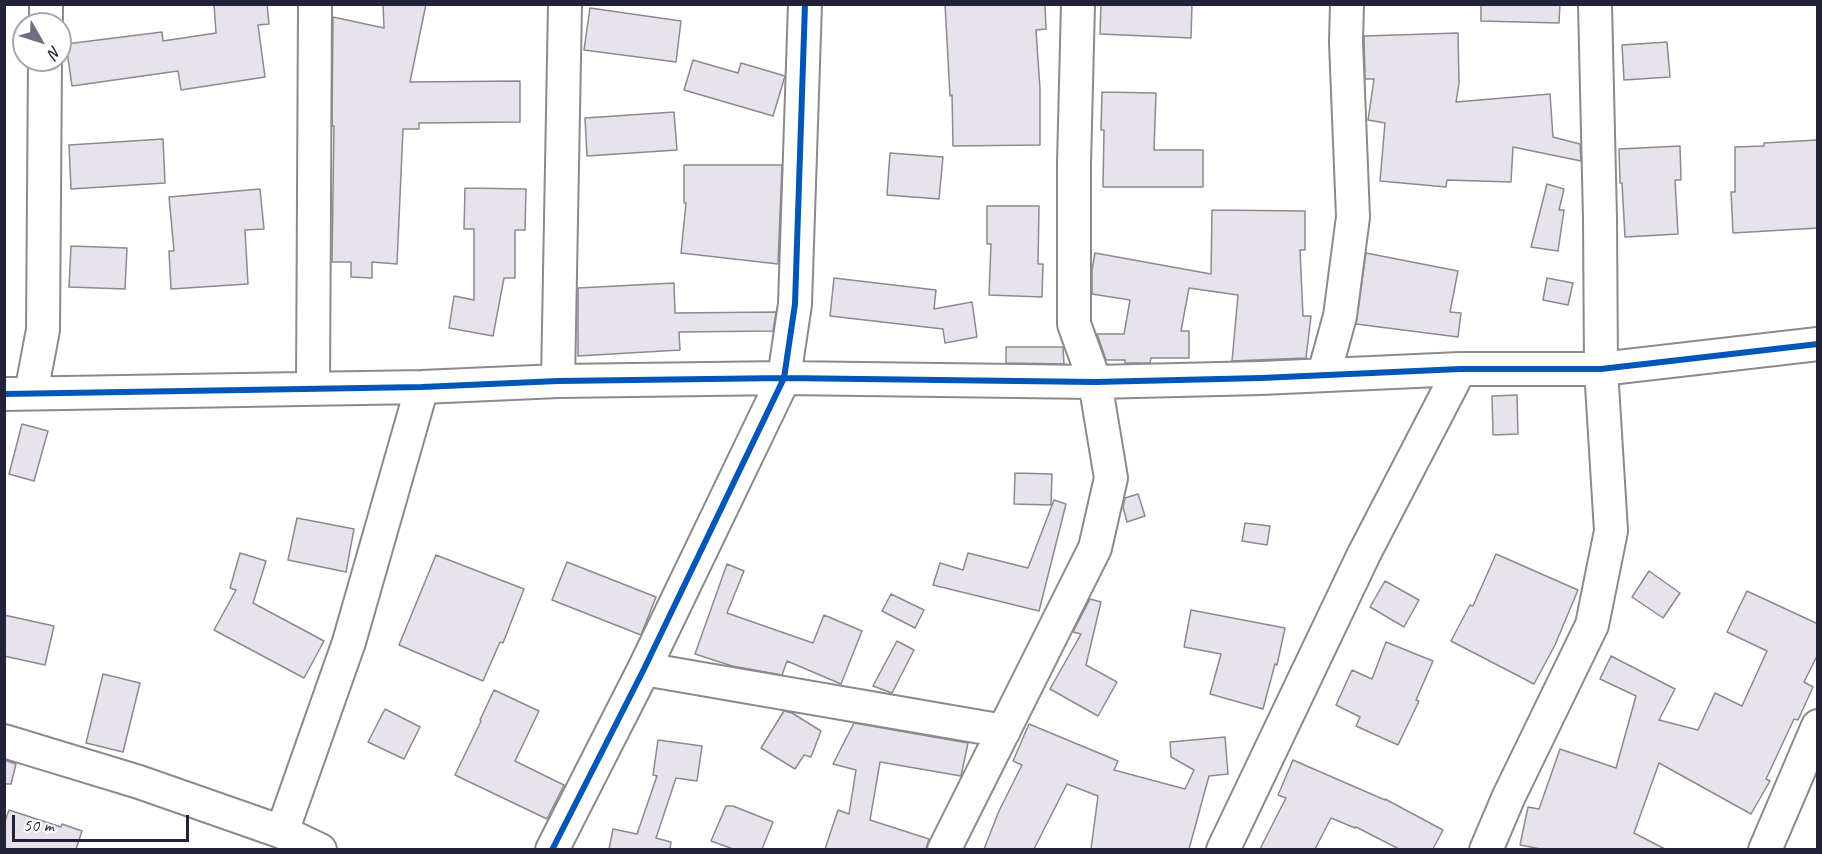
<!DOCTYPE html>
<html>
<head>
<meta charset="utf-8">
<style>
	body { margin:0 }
	#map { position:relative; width:1822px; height:854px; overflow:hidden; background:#fff; font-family:Caveat,sans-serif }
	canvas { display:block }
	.frame { position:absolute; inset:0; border:6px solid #22223b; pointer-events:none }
	.north { position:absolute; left:12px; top:12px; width:60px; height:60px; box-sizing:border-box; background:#fff; border:2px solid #a7a7b1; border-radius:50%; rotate:129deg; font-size:16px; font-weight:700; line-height:24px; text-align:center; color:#22223b }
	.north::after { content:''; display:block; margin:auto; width:21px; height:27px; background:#6f6f80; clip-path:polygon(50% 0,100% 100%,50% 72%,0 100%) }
	.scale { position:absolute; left:12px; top:815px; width:177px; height:27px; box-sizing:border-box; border:3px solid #22223b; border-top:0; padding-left:8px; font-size:18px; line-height:21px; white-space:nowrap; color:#22223b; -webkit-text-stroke:4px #fff; paint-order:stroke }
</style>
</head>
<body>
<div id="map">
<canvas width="1822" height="854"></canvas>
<div class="frame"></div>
<div class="north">N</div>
<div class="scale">50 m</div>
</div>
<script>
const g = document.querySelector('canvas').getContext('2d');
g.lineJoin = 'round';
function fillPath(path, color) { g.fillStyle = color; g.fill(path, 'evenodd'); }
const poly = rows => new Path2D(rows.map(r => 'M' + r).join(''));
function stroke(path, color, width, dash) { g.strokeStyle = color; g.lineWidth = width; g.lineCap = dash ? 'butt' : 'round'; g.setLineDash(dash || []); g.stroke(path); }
const building = poly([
	[214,4,267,4,269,24,258,25,265,77,181,90,178,71,72,86,66,44,162,32,163,41,216,33,214,4],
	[383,4,426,4,410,82,520,81,520,122,419,123,419,129,403,129,397,264,372,262,372,278,351,277,351,262,332,262,334,126,332,126,333,17,384,28,383,4],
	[945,4,1045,4,1046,29,1036,30,1040,89,1040,145,953,146,952,95,950,96,945,4],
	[1101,4,1192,4,1191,38,1100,34,1101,4],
	[1481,4,1560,4,1559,23,1481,21,1481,4],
	[590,8,681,21,676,62,584,50,590,8],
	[1458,33,1459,83,1456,102,1550,94,1553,137,1580,144,1581,161,1513,147,1511,182,1447,180,1446,187,1380,181,1385,123,1368,120,1374,79,1365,79,1364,36,1458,33],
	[1667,42,1670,77,1624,80,1622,45,1667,42],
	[693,60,738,73,741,63,785,76,773,116,684,90,693,60],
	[1102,92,1156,93,1154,150,1203,150,1203,187,1103,187,1104,130,1101,130,1102,92],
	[674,112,677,150,587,156,585,118,674,112],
	[163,139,165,183,71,189,69,145,163,139],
	[1817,140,1818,228,1733,233,1731,192,1735,192,1735,147,1764,146,1764,143,1817,140],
	[1680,146,1681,180,1675,180,1678,234,1625,237,1622,183,1620,183,1619,149,1680,146],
	[890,153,943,157,939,199,887,195,890,153],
	[684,165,782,165,778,264,681,253,686,203,684,203,684,165],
	[1547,184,1564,189,1559,210,1564,210,1558,251,1531,247,1547,184],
	[465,188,526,189,525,230,515,230,515,278,504,278,493,336,449,328,454,296,474,300,474,229,464,229,465,188],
	[260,189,264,229,245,230,248,284,171,289,169,251,174,251,169,197,260,189],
	[987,206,1039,206,1038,264,1043,264,1042,297,989,295,991,244,987,244,987,206],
	[1212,210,1305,211,1305,250,1300,250,1303,316,1311,316,1306,358,1232,361,1238,295,1189,288,1181,331,1189,331,1189,358,1151,358,1150,363,1125,363,1125,360,1106,360,1097,334,1124,334,1130,300,1092,294,1092,270,1095,253,1211,274,1212,210],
	[71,246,127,248,125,289,69,287,71,246],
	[1366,253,1458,271,1450,312,1461,313,1458,337,1356,324,1366,253],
	[834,278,936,290,934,309,972,302,977,337,945,343,943,329,830,316,834,278],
	[1547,278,1573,283,1568,305,1543,300,1547,278],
	[674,283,675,313,776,312,773,331,679,332,680,350,578,356,578,288,674,283],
	[1006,347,1063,347,1064,364,1006,363,1006,347],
	[1517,395,1518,434,1493,435,1492,396,1517,395],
	[22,424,48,431,34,481,9,474,22,424],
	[1015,473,1052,474,1051,505,1014,504,1015,473],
	[1138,494,1145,516,1127,522,1123,507,1125,498,1138,494],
	[1054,500,1066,504,1039,611,933,585,940,563,963,570,968,553,1028,568,1054,500],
	[297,518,354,529,346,572,288,560,297,518],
	[1245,523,1270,526,1267,545,1242,541,1245,523],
	[240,553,266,561,253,603,324,641,304,678,214,630,236,590,230,588,240,553],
	[1496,554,1578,590,1555,645,1534,684,1451,641,1470,605,1473,606,1496,554],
	[436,555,524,589,503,643,500,642,483,681,399,645,436,555],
	[567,562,656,597,641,635,552,600,567,562],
	[727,564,744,571,727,613,813,643,824,615,862,631,841,684,787,661,782,675,732,666,695,654,727,564],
	[1649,571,1680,593,1663,618,1632,597,1649,571],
	[1385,581,1419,600,1404,627,1370,607,1385,581],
	[1747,591,1818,624,1818,654,1804,682,1813,687,1798,720,1794,719,1766,779,1770,781,1751,814,1659,763,1634,833,1665,849,1541,849,1520,845,1528,807,1539,809,1560,749,1616,768,1636,696,1600,679,1611,656,1675,689,1659,720,1698,730,1715,693,1742,706,1767,651,1727,632,1747,591],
	[891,594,924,610,915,628,882,611,891,594],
	[1090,599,1101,602,1086,665,1117,682,1098,716,1050,689,1081,634,1073,632,1090,599],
	[1191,610,1285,628,1277,665,1275,664,1263,709,1210,694,1221,654,1184,647,1191,610],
	[4,615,54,626,45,665,4,656,4,615],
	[897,641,914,650,892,693,873,686,897,641],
	[1386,642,1433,661,1416,700,1419,701,1398,745,1356,726,1360,717,1336,705,1352,670,1372,679,1386,642],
	[103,674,140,683,123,752,86,743,103,674],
	[494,690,539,711,515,761,564,785,547,819,455,775,481,721,480,720,494,690],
	[385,709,420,727,404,759,368,742,385,709],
	[784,711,792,713,821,731,811,757,804,755,795,769,761,748,784,711],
	[854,723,968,743,961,776,880,762,870,820,929,839,926,849,825,849,838,810,849,814,856,770,833,764,854,723],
	[1029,724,1118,761,1114,770,1185,789,1194,770,1171,757,1170,742,1225,737,1228,774,1209,776,1189,849,1091,849,1098,796,1067,784,1034,849,984,849,999,811,1022,765,1013,761,1029,724],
	[658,740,702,746,697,781,676,778,656,838,671,842,670,849,609,849,613,829,637,834,657,776,653,775,658,740],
	[4,760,16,764,11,784,4,784,4,760],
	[1293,760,1385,800,1385,799,1443,830,1433,849,1399,849,1356,827,1355,828,1331,818,1315,849,1260,849,1286,798,1278,795,1293,760],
	[726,806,733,806,773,822,762,849,733,849,711,841,726,806],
	[9,810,61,827,62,824,82,831,76,849,4,849,4,824,9,810]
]);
fillPath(building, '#e7e2eb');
stroke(building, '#8a8a8f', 1.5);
const minor = poly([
	[46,24,46,4],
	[1324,374,1340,316,1353,217,1346,42,1347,4],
	[558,381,565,4],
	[313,389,315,4],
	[31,393,43,330,45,60],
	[4,394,422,387,558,381,784,378,1095,382,1261,378,1460,369,1601,369,1818,344],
	[644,669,1004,731],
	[4,741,139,782,282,832,320,850],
	[282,832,349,642,422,387],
	[552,850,644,669,784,378,795,304,805,4],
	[944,850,1095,548,1111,478,1095,382,1074,324,1074,164,1078,4],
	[1223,850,1364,554,1460,369],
	[1486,850,1509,796,1592,625,1611,531,1601,369,1600,218,1595,4],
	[1765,850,1818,726]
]);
stroke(minor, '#8a8a8f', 36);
stroke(minor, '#fff', 32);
stroke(poly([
	[4,394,422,387,558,381,784,378,1095,382,1261,378,1460,369,1601,369,1818,344],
	[552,850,644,669,784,378,795,304,805,4]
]), '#0057b8', 6);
</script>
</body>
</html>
